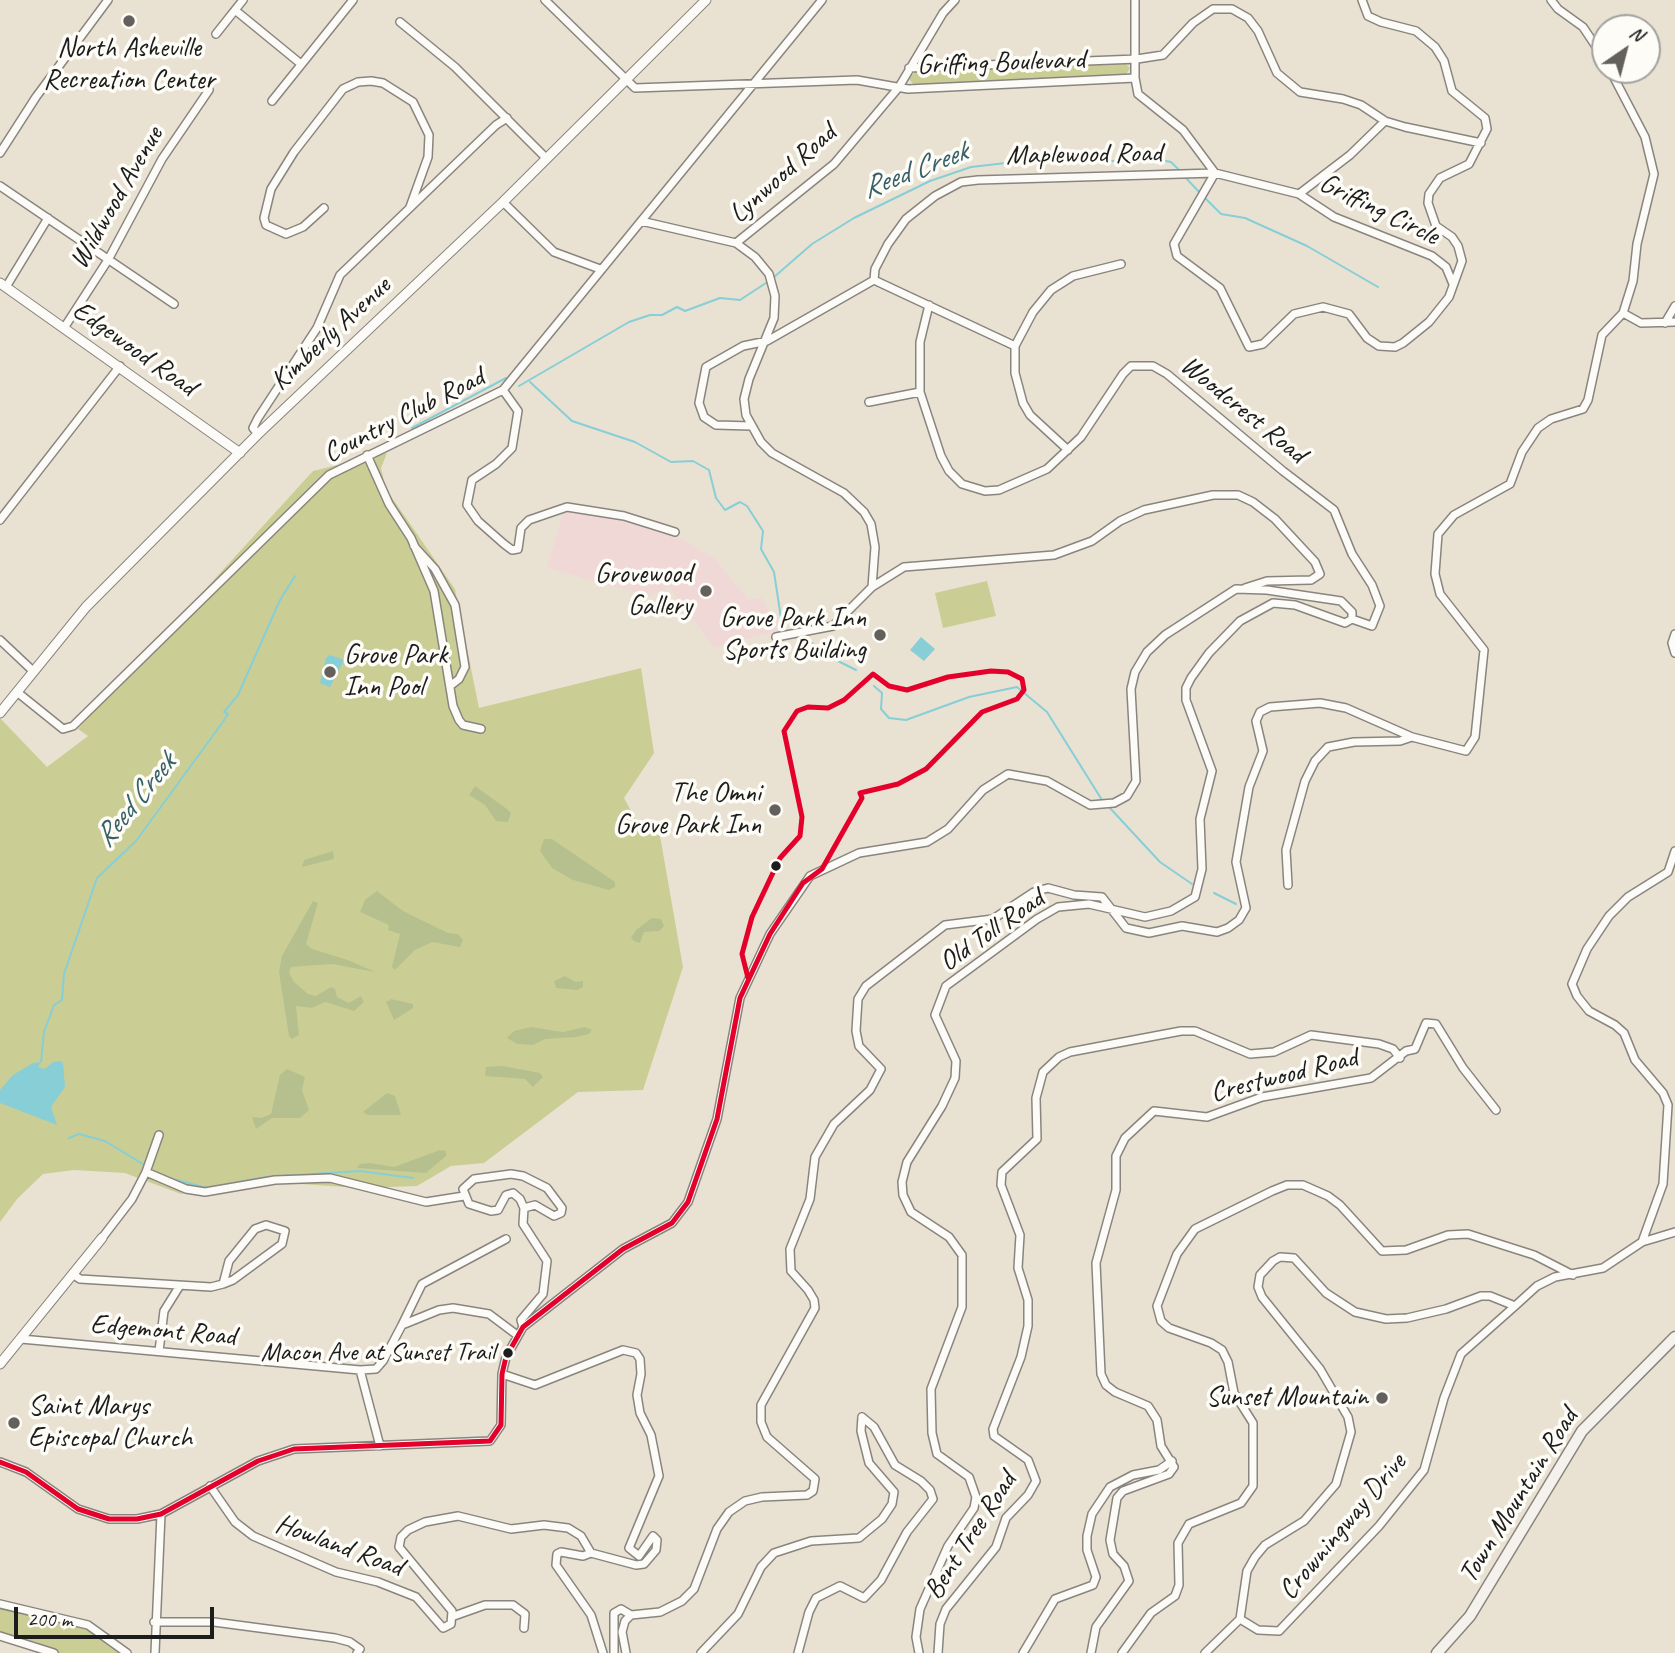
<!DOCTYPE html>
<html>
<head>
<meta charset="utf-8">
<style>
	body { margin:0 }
	#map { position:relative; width:1675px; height:1653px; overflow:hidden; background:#e9e2d3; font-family:Caveat,sans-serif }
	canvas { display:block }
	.north { position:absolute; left:1591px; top:14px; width:70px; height:70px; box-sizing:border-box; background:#fdfcf7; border:2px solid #a3a29f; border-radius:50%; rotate:35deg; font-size:19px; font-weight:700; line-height:28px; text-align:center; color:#1c1c1c }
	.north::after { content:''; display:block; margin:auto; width:24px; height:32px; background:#64615c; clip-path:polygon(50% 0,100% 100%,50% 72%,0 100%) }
	.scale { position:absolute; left:14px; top:1607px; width:200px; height:32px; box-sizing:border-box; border:4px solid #1c1c1c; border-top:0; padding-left:9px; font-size:21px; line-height:24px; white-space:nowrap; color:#1c1c1c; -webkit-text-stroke:5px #fdfcf7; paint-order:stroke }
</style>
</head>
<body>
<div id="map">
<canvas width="1675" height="1653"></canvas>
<div class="north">N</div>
<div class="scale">200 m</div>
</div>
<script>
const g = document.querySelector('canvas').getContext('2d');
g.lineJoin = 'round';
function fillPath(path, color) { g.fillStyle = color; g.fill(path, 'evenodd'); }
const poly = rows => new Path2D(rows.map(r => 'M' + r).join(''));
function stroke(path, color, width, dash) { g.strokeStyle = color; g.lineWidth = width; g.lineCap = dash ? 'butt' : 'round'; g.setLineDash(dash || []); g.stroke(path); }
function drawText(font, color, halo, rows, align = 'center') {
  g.font = font + ' Caveat,sans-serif'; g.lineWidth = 7; g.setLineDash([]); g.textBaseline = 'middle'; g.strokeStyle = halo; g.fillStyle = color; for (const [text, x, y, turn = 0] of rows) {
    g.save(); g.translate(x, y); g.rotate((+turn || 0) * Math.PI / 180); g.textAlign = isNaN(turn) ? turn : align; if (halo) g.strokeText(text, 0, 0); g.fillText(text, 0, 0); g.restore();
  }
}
fillPath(poly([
	[564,510,585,512,660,530,687,542,714,558,748,599,762,598,779,630,714,648,669,587,649,596,547,568]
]), '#f0d8d7');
fillPath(poly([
	[1123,61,1130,68,1125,76,915,86,909,79,915,72],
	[387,453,381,468,386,489,455,589,479,708,641,668,654,753,624,798,635,818,660,836,683,967,643,1090,578,1092,484,1163,451,1166,417,1186,358,1188,257,1181,181,1194,125,1173,74,1170,43,1174,17,1199,0,1222,0,718,47,767,88,736,78,729,313,471],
	[987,581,996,616,943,628,935,593],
	[0,1607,87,1628,122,1653,59,1653,36,1642,0,1633]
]), '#cace94');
fillPath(poly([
	[475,786,507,809,511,813,508,822,496,821,485,805,469,795],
	[544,839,552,839,615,882,615,887,609,890,573,880,552,868,540,851],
	[333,851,334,859,302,867,304,860],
	[377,891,403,911,448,933,458,934,463,940,460,947,432,942,415,950,395,970,392,967,400,934,388,930,389,925,360,912,365,900],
	[313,901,318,903,306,944,312,949,348,960,375,972,332,964,291,967,289,973,294,982,308,994,316,996,331,987,335,989,337,997,349,1003,361,996,364,1002,354,1011,325,1002,312,1008,296,1006,299,1035,292,1039,289,1036,279,972,282,956],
	[652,918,661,919,664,926,659,931,644,932,640,943,634,941,631,938,636,930],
	[565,976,576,982,583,981,583,987,577,990,556,988,554,981],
	[391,999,413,1004,413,1008,394,1020,386,1002],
	[531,1027,563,1032,585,1027,592,1030,589,1034,576,1037,545,1039,533,1045,517,1044,507,1038,514,1031],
	[503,1066,540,1073,543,1077,533,1087,525,1079,485,1076,486,1067],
	[287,1069,305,1077,302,1090,309,1110,300,1118,272,1118,256,1129,252,1117,261,1118,271,1114,280,1075],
	[387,1093,395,1096,401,1115,368,1115,363,1112],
	[440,1150,446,1151,446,1156,426,1173,357,1168,360,1164,369,1163,394,1167]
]), '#b6c08e');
fillPath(poly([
	[921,637,935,649,924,661,910,650],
	[330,655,344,660,330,687,320,683,326,658],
	[60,1061,63,1063,65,1087,51,1107,57,1125,0,1103,0,1090,13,1075,33,1063,41,1062,38,1067,45,1069,53,1062]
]), '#87ced6');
stroke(poly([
	[1185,177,1200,193],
	[1204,197,1221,214,1245,218,1307,246,1378,287],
	[773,278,812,244,854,218,930,181,971,167,1041,159,1113,161,1140,156,1171,162,1179,170],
	[530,382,572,421,635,442,671,462,693,461,709,470,716,498,725,510,740,502,747,506,763,531,761,549,774,572,781,618,791,624],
	[519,386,629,322,650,315,662,315,677,307,685,311,720,298,740,300,769,281],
	[412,428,506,378],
	[807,644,812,643,830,657,856,670],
	[874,686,882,693,881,709,889,718,906,720,969,697,1017,687,1047,712,1102,800],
	[1109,807,1160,862,1192,884],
	[1214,893,1236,904],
	[41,1062,44,1032,54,1005,62,1000,64,974,97,878,136,841,225,719,228,714,224,712,238,695,280,600,295,576],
	[69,1138,79,1134,105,1141,146,1166],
	[169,1178,207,1188,266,1177,360,1171,413,1178]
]), '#87ced6', 2);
const minor = poly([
	[545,0,635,88,857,80,908,89,1135,78],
	[1135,0,1135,78,1138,94,1183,130,1215,173,1299,194,1334,217,1432,256,1446,267,1453,284],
	[1551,0,1558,9,1583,27,1605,60],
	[235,10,301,64],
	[400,22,455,67,545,157],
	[216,34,243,0],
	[909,68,1137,59,1163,55,1193,23,1213,9,1232,9,1248,18,1258,31,1277,73,1300,92,1343,99,1361,105,1385,121,1405,127,1481,143],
	[272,101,353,0],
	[0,153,36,97,108,0],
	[0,186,174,304],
	[1299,194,1350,155,1385,121],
	[503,202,554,252,600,269],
	[324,208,303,227,286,234,266,225,264,218,271,189,294,152,343,89,358,82,371,81,383,83,413,102,429,135,428,157,410,207],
	[641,221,736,243,755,257,769,274,775,296,774,318,749,379,744,399,746,415,761,442,772,453,844,493,864,512,871,524,875,547,872,587],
	[736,243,834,164,899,87,943,13,955,0],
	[874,280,1015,346],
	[6,287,48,218],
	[929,305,920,342,920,392,941,456,949,471,962,484,985,491,999,490,1047,469,1081,437,1123,374,1131,366,1153,366,1167,374,1283,471,1334,510,1352,554,1372,585,1380,606,1372,626,1352,619],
	[1623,313,1641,323,1675,322],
	[1665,323,1675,306],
	[64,328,108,260,162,159,209,90],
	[503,390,518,411,512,448,496,464,472,480,467,505,478,521,504,544,512,550,518,549,521,528,529,520,567,507,624,516,675,532],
	[869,402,920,392],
	[751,426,716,425,704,417,699,403,706,367,743,346,767,341,874,280,875,269,888,244,906,219,935,196,961,182,978,180,1215,173,1174,244,1177,256,1220,288,1249,347,1263,344,1294,314,1323,307,1349,314,1367,338,1379,346,1395,347,1403,343,1429,322,1449,297,1462,261,1458,246,1452,237,1436,226,1428,203,1429,194,1440,178,1469,164,1487,129,1485,118,1452,91,1444,61,1435,47,1416,31,1381,22,1368,16,1362,0],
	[258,434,253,428,258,418,317,328,340,275,496,125,507,118],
	[1068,450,1030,415,1023,403,1015,373,1015,346,1033,312,1051,290,1073,276,1121,264],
	[367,455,389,504,411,538,434,591,453,706,459,720,463,725,481,729],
	[0,520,120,366],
	[414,546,435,569,455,605,465,667,459,679,450,686],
	[1675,634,1672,643,1675,653],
	[776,637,833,626,872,587,904,567,1054,555,1092,541,1120,521,1144,510,1213,495,1238,495,1253,502,1275,519,1315,562,1320,574,1311,580,1267,581,1245,588],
	[0,640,33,671],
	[17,692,63,729,73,726,329,475,503,390,822,0],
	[1288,885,1286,850,1305,781,1315,761,1328,747,1354,742,1400,741,1412,737],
	[146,1172,186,1189,205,1192,275,1180,330,1178,426,1202,464,1196],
	[102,1238,132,1199,146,1172,159,1135],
	[1642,1242,1663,1184,1668,1105,1663,1093,1635,1060,1624,1033,1615,1025,1589,1011,1577,996,1572,984,1587,949,1609,916,1628,897,1668,872,1675,851],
	[74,1275,80,1279,211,1287,223,1284,233,1280,282,1244,285,1231,266,1225,255,1229,229,1261,223,1284],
	[402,1325,422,1284,506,1239],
	[523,1327,521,1320,543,1294,547,1261,523,1224,524,1208,520,1199,513,1193,506,1195,498,1210,491,1211,469,1204,463,1189,474,1179,511,1174,523,1176,547,1188,562,1208,561,1213,554,1216,535,1205,524,1208],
	[21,1339,360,1370,376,1369,383,1361,402,1325,439,1310,453,1308,489,1314,517,1335],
	[159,1351,164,1311,179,1287],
	[360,1370,380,1446],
	[502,1374,535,1385,623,1350,636,1353,640,1359,641,1374,637,1395,640,1413,651,1435,659,1476,629,1548,639,1556,653,1536,657,1540,656,1550,644,1564,636,1565,591,1553],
	[0,1462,26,1472,78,1509,109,1519,137,1519,161,1514,258,1461,294,1449,490,1441,501,1425,502,1374,506,1357,523,1327,623,1249,672,1223,688,1202,717,1119,740,998,770,934,810,876,859,853,927,842,948,829,983,790,1008,774,1047,781,1090,805,1114,803,1127,796,1136,781,1131,689,1135,672,1147,652,1165,635,1236,589,1267,590,1341,601,1352,612,1352,619],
	[210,1486,235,1522,253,1536,336,1572,378,1582,416,1597,443,1628,451,1624,452,1611,399,1547,401,1537,408,1530,425,1522,458,1516,511,1529,544,1525,568,1528,581,1536,591,1553,583,1556,561,1552,557,1554,556,1565,591,1615,603,1653],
	[0,1604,88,1625,127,1653],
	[454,1616,485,1605,513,1605,525,1614,524,1628],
	[1240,1619,1258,1630,1279,1631,1379,1526,1424,1470,1444,1398,1461,1354,1515,1306],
	[154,1622,214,1622,335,1638,350,1642,360,1649,357,1653],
	[0,1636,54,1653],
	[155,1653,161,1514],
	[614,1653,614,1613,621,1609,631,1615],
	[626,1653,622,1632,625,1621,631,1615,660,1612,682,1601,694,1589,717,1529,729,1512,745,1501,762,1497,807,1495,813,1491,815,1479,767,1437,761,1422,761,1405,815,1308,814,1300,808,1290,791,1271,790,1249,810,1199,815,1157,834,1124,870,1090,881,1069,859,1046,856,1031,858,999,866,986,945,925,993,919,1034,892,1048,888,1074,895,1102,897,1126,928,1149,933,1182,926,1217,932,1228,928,1239,920,1246,908,1236,862,1249,787,1263,751,1256,721,1260,712,1270,707,1320,703,1346,708,1412,737,1466,751,1475,737,1484,650,1440,594,1435,574,1438,534,1454,515,1510,484,1522,452,1538,428,1551,419,1583,409,1588,400,1602,335,1623,313,1633,281,1637,244,1654,174,1645,137,1610,70],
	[701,1653,738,1614,761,1567,774,1553,811,1541,859,1538,882,1519,892,1504,894,1492,869,1463,861,1431,862,1417],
	[798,1653,809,1612,816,1598,840,1586,864,1598,881,1580,907,1532,933,1499,930,1490,921,1481,895,1465,874,1427,862,1417],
	[919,1653,916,1637,920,1609,948,1546,974,1508,976,1497,969,1477,937,1454,932,1433,931,1389,962,1307,962,1255,949,1237,911,1212,903,1195,902,1182,907,1162,942,1106,955,1078,956,1061,935,1015,946,986,1037,919,1058,907,1089,904,1145,917,1171,911,1195,897,1202,869,1200,819,1212,771,1186,700,1186,688,1191,678,1209,653,1240,621,1273,603,1295,605,1345,623,1352,619],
	[938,1653,940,1624,946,1609,996,1547,1006,1518,1028,1495,1036,1481,1028,1460,994,1436,993,1429,1021,1357,1028,1326,1028,1300,1018,1268,1020,1235,1001,1185,1002,1172,1037,1139,1036,1098,1043,1072,1059,1057,1070,1052,1181,1031,1195,1031,1250,1054,1274,1052,1311,1035,1379,1044,1393,1049,1400,1058],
	[1023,1653,1055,1599,1093,1585,1096,1577,1087,1550,1087,1536,1092,1514,1110,1487,1133,1475,1159,1470,1172,1461],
	[1091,1653,1096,1627,1129,1581,1124,1566,1113,1554,1110,1540,1117,1498,1123,1491,1169,1474,1174,1467,1161,1446,1157,1420,1148,1406,1115,1392,1106,1385,1101,1374,1096,1263,1116,1190,1116,1156,1125,1138,1154,1111,1207,1117,1262,1097,1371,1078,1406,1051,1415,1049,1426,1023,1436,1024,1463,1068,1496,1110],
	[1122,1653,1151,1613,1175,1596,1179,1585,1178,1543,1189,1524,1241,1503,1253,1486,1253,1423,1234,1393,1228,1362,1222,1350,1211,1343,1169,1328,1161,1321,1157,1306,1177,1254,1195,1229,1272,1191,1287,1185,1303,1185,1328,1196,1340,1205,1382,1251,1406,1250,1448,1235,1468,1234,1534,1255,1573,1275],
	[1205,1653,1240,1619,1247,1571,1255,1557,1265,1545,1304,1521,1336,1484,1351,1432,1348,1417,1320,1369,1262,1297,1258,1287,1260,1275,1273,1261,1280,1257,1294,1258,1326,1293,1355,1312,1386,1319,1407,1318,1446,1309,1481,1296,1490,1296,1515,1306,1537,1286,1555,1277,1603,1268,1642,1242,1675,1232]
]);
const tertiary = poly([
	[0,283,240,453],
	[0,713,86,607,258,434,503,202,706,0],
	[0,1364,102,1238]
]);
const secondary = poly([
	[1437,1653,1470,1616,1582,1431,1675,1337]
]);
stroke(minor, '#89857e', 10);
stroke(tertiary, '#89857e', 11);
stroke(secondary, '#89857e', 13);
stroke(minor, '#fcfbf8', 7);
stroke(tertiary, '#fcfbf8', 9);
stroke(secondary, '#f5f2ed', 10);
stroke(poly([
	[0,1462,26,1472,78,1509,109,1519,137,1519,161,1514,258,1461,294,1449,490,1441,501,1425,502,1374,506,1357,523,1327,623,1249,672,1223,688,1202,717,1119,740,998,770,934,803,883,822,869,862,798,860,793,898,784,926,769,982,712,1017,699,1024,690,1022,679,1008,672,991,671,948,677,907,690,889,686,873,674,844,700,828,708,808,707,797,711,784,731,802,817,800,836,780,858,752,917,742,954,748,978]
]), '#e4002b', 5);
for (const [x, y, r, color] of [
	[129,21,7,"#64615c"],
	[706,591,7,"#64615c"],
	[880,635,7,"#64615c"],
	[330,672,7,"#64615c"],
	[775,810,7,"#64615c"],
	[776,866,6,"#1c1c1c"],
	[508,1353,6,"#1c1c1c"],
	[1382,1398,7,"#64615c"],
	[14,1423,7,"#64615c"]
]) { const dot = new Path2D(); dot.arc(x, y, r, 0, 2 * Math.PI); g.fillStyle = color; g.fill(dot); stroke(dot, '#fdfcf7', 2.5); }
drawText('26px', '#1c1c1c', '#fdfcf7', [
	["Macon Ave at Sunset Trail",495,1353]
], 'right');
drawText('28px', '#1c1c1c', '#fdfcf7', [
	["North Asheville",129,49,"center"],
	["Recreation Center",129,81,"center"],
	["Grovewood",692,575],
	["Gallery",692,607],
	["Grove Park Inn",866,619],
	["Sports Building",866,651],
	["Grove Park",344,656,"left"],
	["Inn Pool",344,688,"left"],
	["The Omni",761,794],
	["Grove Park Inn",761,826],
	["Sunset Mountain",1368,1398],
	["Saint Marys",28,1407,"left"],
	["Episcopal Church",28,1439,"left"]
], 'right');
drawText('28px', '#1c1c1c', '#fdfcf7', [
	["Griffing Boulevard",1001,63,-2],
	["Maplewood Road",1084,155,-1],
	["Lynwood Road",783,174,-42],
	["Wildwood Avenue",117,198,-60],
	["Griffing Circle",1379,210,26],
	["Kimberly Avenue",331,334,-43],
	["Edgewood Road",134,349,35],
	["Woodcrest Road",1243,410,39],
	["Country Club Road",404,416,-27],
	["Old Toll Road",992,931,-35],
	["Crestwood Road",1284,1076,-14],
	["Edgemont Road",163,1331,5],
	["Town Mountain Road",1519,1496,-58],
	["Crowningway Drive",1343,1527,-50],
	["Bent Tree Road",971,1536,-57],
	["Howland Road",339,1546,20]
]);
drawText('italic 30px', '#366067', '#fdfcf7', [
	["Reed Creek",915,171,-21],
	["Reed Creek",136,801,-51]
]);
</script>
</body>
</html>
